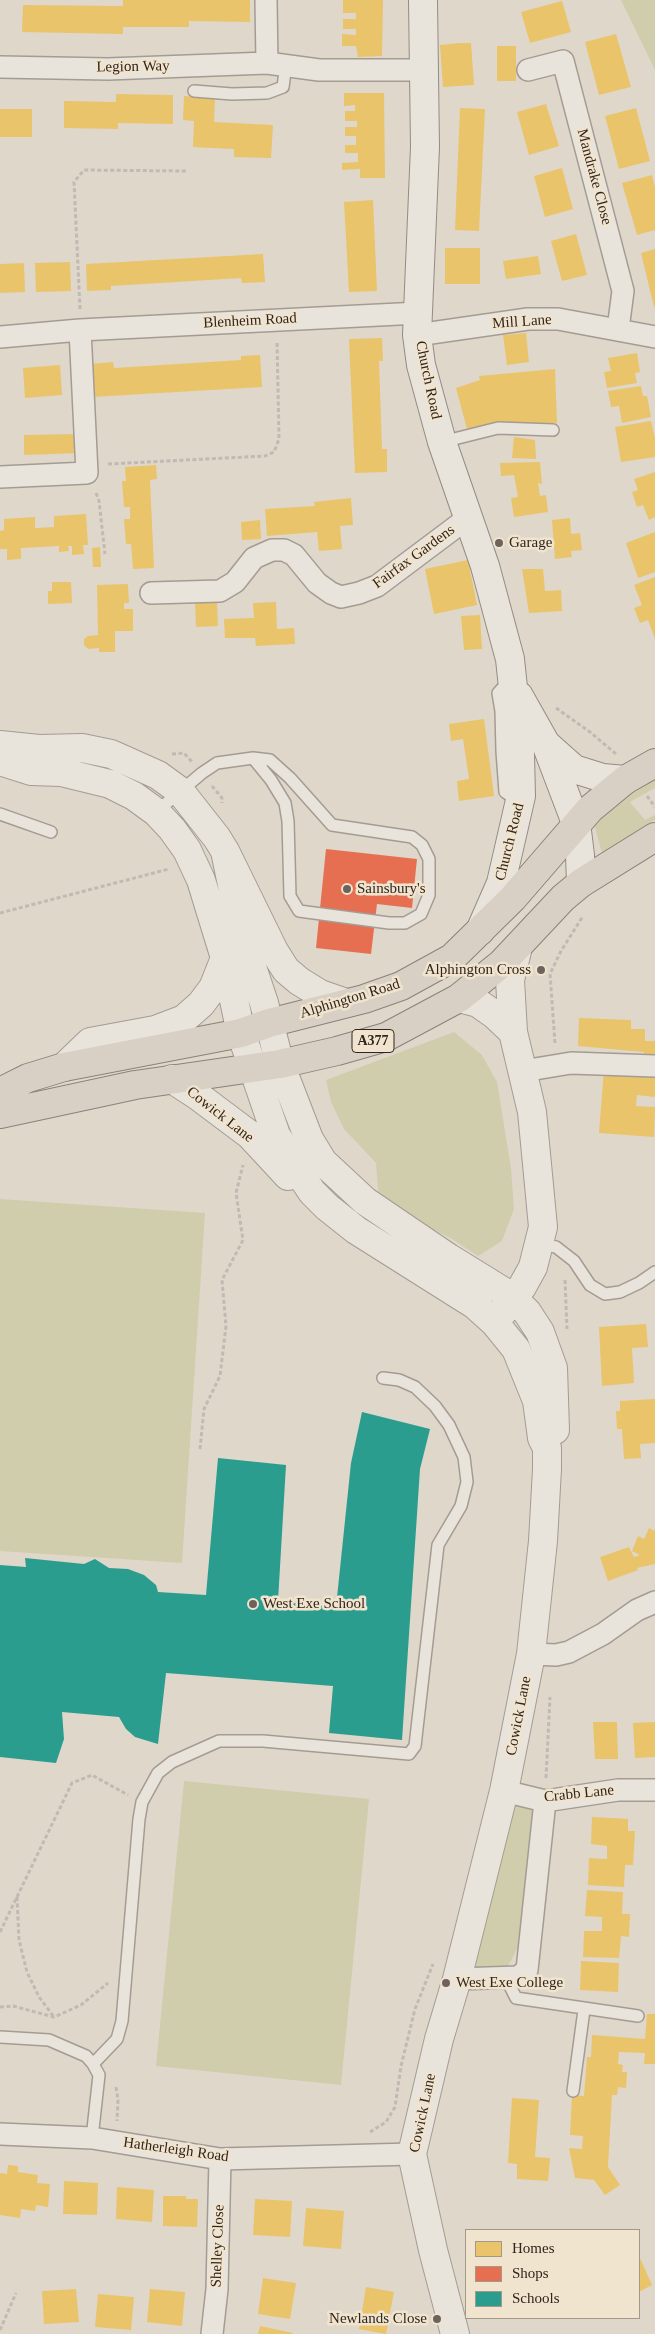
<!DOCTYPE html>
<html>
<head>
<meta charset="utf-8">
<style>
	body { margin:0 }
	#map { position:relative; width:655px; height:2334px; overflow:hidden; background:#dfd7ca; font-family:"Times New Roman",serif }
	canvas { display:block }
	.legend { position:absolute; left:465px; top:2229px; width:175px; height:90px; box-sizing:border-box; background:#f1e4cf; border:1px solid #a49888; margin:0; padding:6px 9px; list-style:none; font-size:15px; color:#31251d }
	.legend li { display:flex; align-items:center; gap:10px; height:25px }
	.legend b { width:25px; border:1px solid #a49888 }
</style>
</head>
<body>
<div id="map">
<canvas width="655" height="2334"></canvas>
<ul class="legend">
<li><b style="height:14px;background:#e9c46a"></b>Homes</li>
<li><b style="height:14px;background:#e76f51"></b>Shops</li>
<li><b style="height:14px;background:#2a9d8f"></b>Schools</li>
</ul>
</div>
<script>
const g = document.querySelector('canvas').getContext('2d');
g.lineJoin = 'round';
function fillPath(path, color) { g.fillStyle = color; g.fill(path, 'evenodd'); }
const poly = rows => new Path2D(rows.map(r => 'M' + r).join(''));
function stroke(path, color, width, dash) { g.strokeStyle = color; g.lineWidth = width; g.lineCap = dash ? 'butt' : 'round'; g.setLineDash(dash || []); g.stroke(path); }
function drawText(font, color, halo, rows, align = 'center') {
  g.font = font + ' "Times New Roman",serif'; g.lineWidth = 5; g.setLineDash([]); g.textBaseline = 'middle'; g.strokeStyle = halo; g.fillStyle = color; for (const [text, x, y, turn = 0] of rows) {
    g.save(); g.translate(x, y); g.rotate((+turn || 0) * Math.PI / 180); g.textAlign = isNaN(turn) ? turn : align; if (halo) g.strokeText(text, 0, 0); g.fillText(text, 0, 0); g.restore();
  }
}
fillPath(poly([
	[621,0,655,0,655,70],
	[655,778,655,788,630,802,645,820,655,815,655,820,602,853,593,820],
	[454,1032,482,1055,497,1082,511,1168,514,1209,502,1241,478,1256,452,1239,379,1202,376,1163,344,1129,331,1102,326,1080],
	[0,1199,205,1213,182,1563,0,1551],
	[184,1781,369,1799,341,2085,156,2066],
	[523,1802,533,1807,519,1945,508,1966,494,1974,479,1974,474,1967,511,1811,516,1805]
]), '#d0cdad');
fillPath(poly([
	[123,0,250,0,250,22,189,21,189,27,123,27,123,34,22,32,23,5,123,6],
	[343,0,383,0,382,56,358,57,356,46,342,46,342,34,356,35,356,29,343,29,343,19,356,19,356,13,343,13],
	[562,1,571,32,530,43,521,12],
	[616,34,631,87,599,95,585,42],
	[460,43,471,43,474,85,443,87,440,45],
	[497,46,516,46,516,81,497,81],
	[344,93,384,93,385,178,360,178,360,169,342,170,342,163,358,162,358,153,345,153,345,145,356,145,356,136,345,136,345,127,357,127,357,121,345,121,345,111,355,111,355,105,344,106],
	[116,94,173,95,173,124,118,123,118,129,64,128,64,101,116,102],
	[184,96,215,98,214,122,273,125,271,158,234,157,234,149,193,147,194,121,183,120],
	[546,104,559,146,529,155,517,112],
	[460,108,485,109,479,231,455,230],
	[636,108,650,161,619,169,605,116],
	[0,109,32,109,32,137,0,137],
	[562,168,573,209,545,217,534,176],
	[652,175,655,187,655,230,637,235,622,183],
	[373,200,377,291,349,292,344,202],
	[576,234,587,275,562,281,551,241],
	[445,248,480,248,480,284,445,284],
	[655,249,655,307,654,307,641,253],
	[263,254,265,282,242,283,241,278,111,286,111,290,87,291,86,264],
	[538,256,541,274,506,279,503,261],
	[70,262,71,291,36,292,35,263],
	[24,263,25,292,0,293,0,264],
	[526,333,529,362,507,365,503,335],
	[382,338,383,361,379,361,382,449,387,449,387,472,355,473,349,339],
	[637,353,640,372,635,373,637,383,607,388,604,372,611,371,608,358],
	[260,355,262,387,92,397,91,364,113,362,114,368,241,360,241,356],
	[60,365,62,395,25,398,23,368],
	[555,369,557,423,492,423,467,429,456,388,480,380,479,376],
	[641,386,643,396,647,396,651,417,622,423,619,406,611,407,608,391],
	[651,421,655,438,655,457,621,462,615,427],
	[78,434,79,453,24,455,24,435],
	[514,437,535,440,536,459,512,458],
	[540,462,542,484,538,483,540,496,546,495,548,512,514,517,511,498,518,497,514,475,501,476,500,463],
	[156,465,157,479,150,480,154,568,133,569,131,544,126,544,124,519,130,519,130,507,124,507,122,481,126,481,125,467],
	[655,472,655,517,649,520,643,505,637,507,632,492,638,490,634,479],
	[351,498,353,525,340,526,342,549,319,551,317,532,267,536,265,509,315,506,314,502],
	[86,514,88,545,83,545,84,554,72,555,72,546,68,546,69,551,59,552,59,546,21,548,21,559,7,560,7,549,0,549,0,531,4,530,4,519,35,517,35,528,54,527,54,516],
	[570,518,571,534,580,533,582,550,571,551,572,557,555,559,552,520],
	[260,520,261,539,242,540,241,522],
	[655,532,655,572,638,578,626,543],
	[100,547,101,567,93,567,92,548],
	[468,560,477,605,434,614,425,569],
	[522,569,543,569,545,591,561,590,562,611,529,613],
	[655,577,655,639,648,620,640,623,634,608,642,605,634,585],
	[52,582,71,582,72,603,48,604,48,591,52,591],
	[128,584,129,603,124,603,124,609,133,609,133,631,115,631,115,652,99,652,99,648,88,649,84,645,84,639,88,636,98,635,97,585],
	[195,601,217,601,218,626,196,627],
	[276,602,277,629,294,628,295,644,256,646,255,638,225,638,224,619,254,618,253,603],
	[480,615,482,649,464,650,461,616],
	[484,719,494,796,459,801,457,781,469,779,463,739,451,741,449,724],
	[579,1018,631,1020,631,1029,645,1029,645,1041,655,1041,655,1059,644,1058,644,1052,578,1046],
	[604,1069,655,1073,655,1097,637,1095,636,1106,655,1107,654,1137,599,1133],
	[646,1324,648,1347,632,1348,634,1383,602,1386,599,1327],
	[655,1399,655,1443,640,1444,641,1458,624,1459,622,1429,617,1429,616,1411,620,1411,620,1401],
	[649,1528,655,1531,655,1564,637,1568,638,1570,608,1581,600,1557,629,1547,634,1557,640,1555,632,1551,638,1536,644,1539],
	[593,1722,617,1722,618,1759,595,1759],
	[655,1722,655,1757,635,1758,633,1723],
	[592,1817,628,1819,628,1831,635,1831,633,1865,625,1865,624,1887,588,1885,589,1858,607,1859,607,1846,591,1844],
	[587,1890,623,1892,622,1914,630,1914,629,1937,621,1936,619,1958,583,1957,584,1931,602,1931,602,1917,585,1916],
	[581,1961,619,1963,618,1992,580,1990],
	[647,2014,655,2014,655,2064,644,2064,645,2053,619,2052,618,2064,623,2065,622,2072,627,2072,626,2088,618,2087,617,2095,612,2095,608,2167,620,2185,605,2195,594,2180,575,2178,569,2148,582,2149,583,2136,570,2135,572,2095,584,2096,587,2057,591,2057,592,2035,645,2039],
	[512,2098,539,2100,535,2157,550,2158,548,2181,517,2179,517,2164,508,2163],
	[8,2165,18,2166,18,2172,38,2175,37,2183,50,2184,48,2207,36,2205,35,2211,21,2209,20,2218,0,2215,0,2173,7,2174],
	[64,2181,98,2183,97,2215,63,2214],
	[117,2187,154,2190,152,2222,116,2219],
	[163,2196,186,2196,186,2199,198,2199,197,2227,163,2226],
	[255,2199,292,2201,290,2237,253,2235],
	[306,2208,344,2211,341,2249,303,2246],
	[639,2256,652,2285,639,2292],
	[263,2278,296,2283,290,2319,258,2314],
	[366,2287,394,2292,386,2334,359,2329],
	[76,2289,79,2322,44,2324,42,2291],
	[150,2289,185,2292,182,2326,147,2322],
	[98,2294,134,2297,131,2330,95,2327],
	[260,2326,293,2333,293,2334,258,2334]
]), '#e9c46a');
fillPath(poly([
	[326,849,417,859,412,908,377,904,371,954,316,948]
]), '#e76f51');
fillPath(poly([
	[362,1412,430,1429,420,1469,402,1740,329,1733,333,1686,166,1673,158,1744,135,1737,126,1729,119,1717,62,1712,64,1739,56,1763,0,1757,0,1565,26,1567,25,1558,84,1564,95,1559,109,1568,128,1569,144,1575,156,1585,158,1592,206,1595,218,1458,286,1465,278,1601,336,1607,351,1463]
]), '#2a9d8f');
const service = poly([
	[194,91,232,94,267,93,283,87,286,64],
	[442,442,498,428,553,430],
	[509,681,498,693,501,711,502,751,505,792,518,801],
	[156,812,202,773,217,763,253,758,270,760,290,778,332,825,412,837,422,845,429,859,429,895,421,914,405,923,389,923,299,911,290,896,288,821,285,803,271,780,253,758],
	[0,814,51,832],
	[541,1244,556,1247,574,1261,590,1285,605,1294,620,1292,639,1283,655,1272],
	[506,1978,516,1998,638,2016],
	[0,2037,49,2040,86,2056,93,2064,99,2075,92,2138],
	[93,2064,117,2039,122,2021,139,1819,142,1802,158,1773,172,1762,219,1741,263,1741,409,1754,415,1746,438,1545,461,1506,467,1482,464,1457,449,1425,435,1406,415,1387,399,1380,383,1378],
	[573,2091,584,2010]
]);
const minor = poly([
	[266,0,267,63],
	[0,67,108,69,267,63,319,70,425,70],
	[528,70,563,61,623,291,618,329],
	[417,335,528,319,558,319,655,337],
	[0,337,80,330,419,313],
	[0,477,87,473,80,330],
	[151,593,220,591,235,582,254,558,272,550,284,550,294,555,317,583,331,593,341,597,359,593,377,586,469,517],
	[523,1071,571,1063,655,1066],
	[531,1654,556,1655,569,1652,603,1634,637,1610,655,1602],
	[504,1791,545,1801,618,1790,655,1790],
	[457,1979,518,1977,527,1970,545,1801],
	[0,2134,92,2138,220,2159,412,2154],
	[212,2334,217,2289,220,2159]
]);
const tertiary = poly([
	[0,745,39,749,82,748,111,754,158,775,180,791,217,838,225,851,274,951,286,970,299,981,320,994,346,1003],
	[0,761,31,771,61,772,110,784,134,796,156,812,172,829,187,850,201,880,225,958,241,1033,276,1135,294,1165,312,1192,327,1207,356,1230,475,1305,494,1322,516,1349,537,1401,542,1438,547,1448,547,1469,543,1541,531,1654,504,1791,457,1979,439,2039,412,2154,433,2250,455,2334],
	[225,851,244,943,264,1003,280,1064,309,1139,323,1162,365,1201,449,1258,509,1295,527,1312,540,1332,553,1368,555,1430],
	[459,998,478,1003,495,1015,513,1032],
	[64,1067,90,1042,155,1030,184,1019,201,1004,213,988,225,958],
	[172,1079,198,1096,250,1135,288,1176],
	[502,1313,522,1287,533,1267,543,1227,532,1112,513,1032,510,980,518,947]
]);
const secondary = poly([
	[423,0,425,147,417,335,421,365,442,442,485,566,510,659,520,754,521,796,501,883,480,931],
	[519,696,546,744,576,823,580,855,581,883],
	[547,745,574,769,603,778,625,780]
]);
const trunk = poly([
	[0,1092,28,1078,64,1067,241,1033,269,1023,364,999,401,986,452,958,513,898,590,809,625,780,655,763],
	[0,1114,135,1085,280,1064,337,1051,386,1037,459,998,501,964,563,898,581,883,655,837]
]);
stroke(service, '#a49c93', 14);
stroke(minor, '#a49c93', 24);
stroke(tertiary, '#a49c93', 30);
stroke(secondary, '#948c83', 30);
stroke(trunk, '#8a827a', 30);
stroke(poly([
	[80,309,74,182,84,170,187,171],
	[108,464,265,456,274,452,279,439,277,341],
	[96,493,99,501,105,554],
	[556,708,590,732,616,754],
	[172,754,184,753,192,762],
	[212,786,222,798,222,803],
	[647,796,655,807],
	[0,913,169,869],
	[555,1043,550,974,561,951,583,916],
	[565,1280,567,1329],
	[200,1449,204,1409,220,1376,226,1326,222,1280,243,1240,236,1193,243,1165],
	[546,1778,550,1697],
	[17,1897,19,1940,27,1972,39,1997,54,2017],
	[0,1932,72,1783,92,1775,128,1795],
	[0,2007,13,2006,54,2017,81,2005,108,1983],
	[116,2087,118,2100,117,2121],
	[370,2132,386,2122,395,2107,401,2066,415,2009,433,1964],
	[0,2330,16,2293]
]), '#c0bab2', 3, [4, 2.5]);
stroke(service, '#e8e3db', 11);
stroke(minor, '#e8e3db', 21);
stroke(tertiary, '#e8e3db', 28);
stroke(secondary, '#e8e3db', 28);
stroke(trunk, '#d8d0c4', 28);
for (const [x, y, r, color] of [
	[499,543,5,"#6e635a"],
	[347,889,5,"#6e635a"],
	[541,970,5,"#6e635a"],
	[253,1604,5,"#6e635a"],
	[446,1983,5,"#6e635a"],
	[437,2319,5,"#6e635a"]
]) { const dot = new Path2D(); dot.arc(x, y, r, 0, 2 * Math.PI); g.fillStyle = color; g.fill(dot); stroke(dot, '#f1e4cf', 2); }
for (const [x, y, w] of [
	[373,1041,42]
]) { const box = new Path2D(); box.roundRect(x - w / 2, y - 11.5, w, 23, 4); g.fillStyle = '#f1e4cf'; g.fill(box); stroke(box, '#31251d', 1); }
drawText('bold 14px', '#31251d', null, [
	["A377",373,1041]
]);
drawText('15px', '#31251d', '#f1e4cf', [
	["Legion Way",133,67,-1],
	["Mandrake Close",594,177,75],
	["Blenheim Road",250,321,-3],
	["Mill Lane",522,322,-4],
	["Church Road",428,380,78],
	["Fairfax Gardens",414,557,-36],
	["Church Road",510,842,-76],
	["Alphington Road",350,999,-17],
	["Cowick Lane",220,1115,38],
	["Cowick Lane",519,1716,-79],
	["Crabb Lane",579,1794,-6],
	["Cowick Lane",423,2113,-78],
	["Hatherleigh Road",176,2150,8],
	["Shelley Close",218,2246,-88]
]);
drawText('15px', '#31251d', '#f1e4cf', [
	["Garage",509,543],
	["Sainsbury's",357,889],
	["Alphington Cross",531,970,"right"],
	["West Exe School",263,1604],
	["West Exe College",456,1983],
	["Newlands Close",427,2319,"right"]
], 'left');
</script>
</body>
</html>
